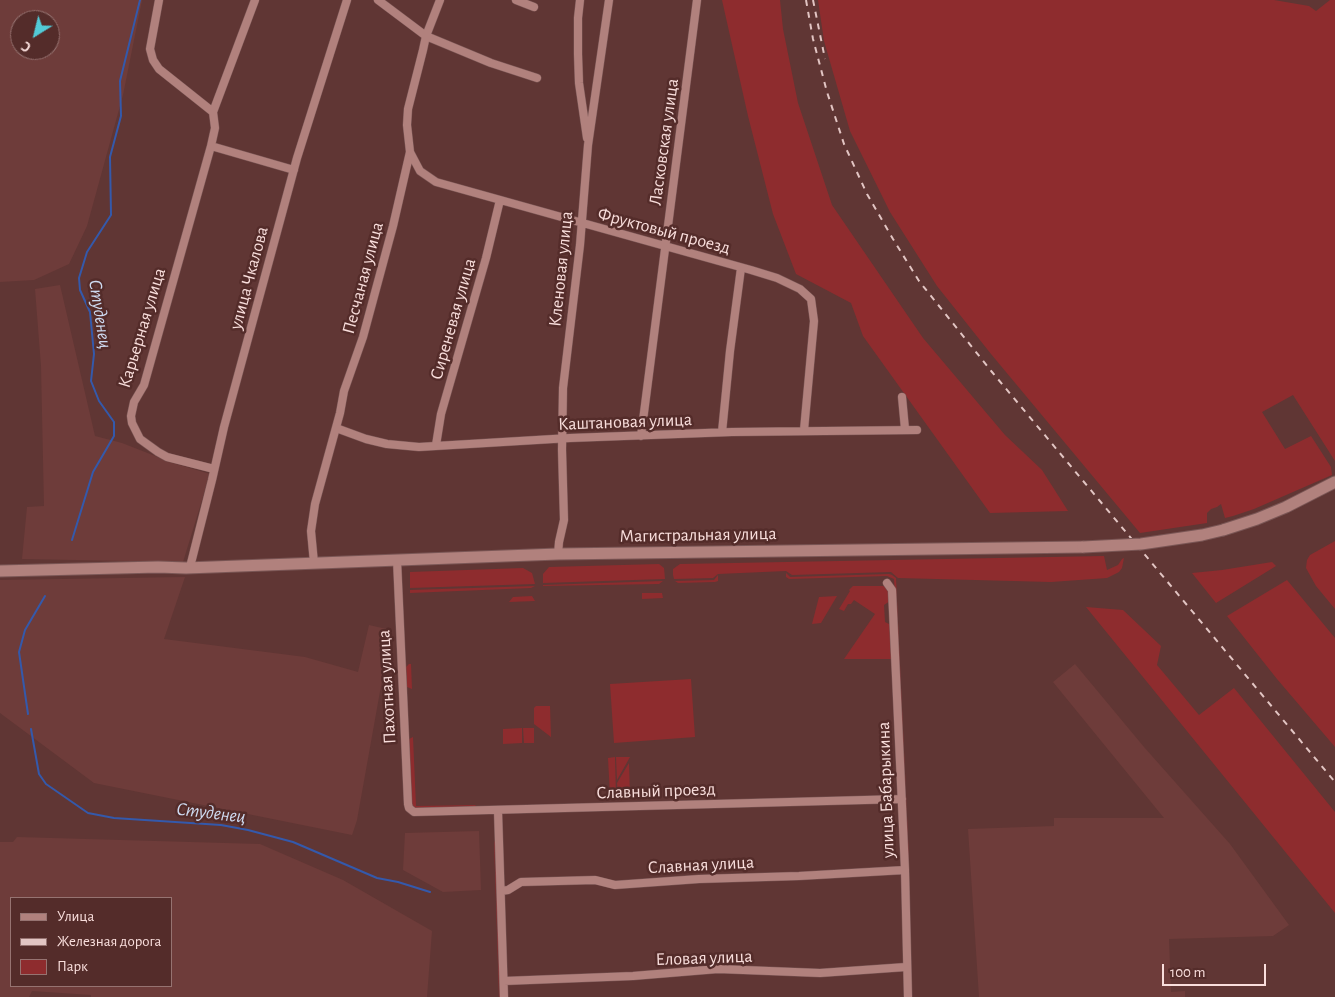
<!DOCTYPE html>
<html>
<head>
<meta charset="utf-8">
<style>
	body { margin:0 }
	#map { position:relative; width:1335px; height:997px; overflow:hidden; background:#603634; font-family:"Alegreya Sans",sans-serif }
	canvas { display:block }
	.legend { position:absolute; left:10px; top:897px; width:162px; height:90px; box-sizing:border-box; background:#542c2a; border:1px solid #967371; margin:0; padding:6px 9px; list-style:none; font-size:15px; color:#f9dedc }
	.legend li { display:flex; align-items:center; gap:10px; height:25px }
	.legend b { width:25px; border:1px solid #967371 }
	.north { position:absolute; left:10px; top:10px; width:50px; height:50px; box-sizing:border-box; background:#542c2a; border:1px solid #967371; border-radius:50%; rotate:216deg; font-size:14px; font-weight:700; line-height:20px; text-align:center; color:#f9dedc }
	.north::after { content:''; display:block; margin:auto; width:18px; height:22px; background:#52cbd7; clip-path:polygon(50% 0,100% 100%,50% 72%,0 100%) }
	.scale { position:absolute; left:1162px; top:964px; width:104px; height:22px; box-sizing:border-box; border:2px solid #f9dedc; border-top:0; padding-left:6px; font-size:15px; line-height:18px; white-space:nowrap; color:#f9dedc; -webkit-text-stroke:4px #542c2a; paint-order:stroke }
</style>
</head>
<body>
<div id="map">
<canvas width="1335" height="997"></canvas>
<ul class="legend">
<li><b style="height:6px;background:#b1817d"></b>Улица</li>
<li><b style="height:6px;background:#e2c5c3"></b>Железная дорога</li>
<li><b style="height:14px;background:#8e2c2e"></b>Парк</li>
</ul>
<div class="north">С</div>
<div class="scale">100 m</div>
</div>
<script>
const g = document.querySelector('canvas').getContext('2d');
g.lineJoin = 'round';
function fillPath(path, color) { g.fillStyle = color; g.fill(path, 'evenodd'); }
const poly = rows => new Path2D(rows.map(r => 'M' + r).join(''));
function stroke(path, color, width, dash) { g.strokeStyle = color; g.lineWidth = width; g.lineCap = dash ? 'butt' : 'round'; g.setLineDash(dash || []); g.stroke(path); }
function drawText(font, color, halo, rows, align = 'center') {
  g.font = font + ' "Alegreya Sans",sans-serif'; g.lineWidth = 5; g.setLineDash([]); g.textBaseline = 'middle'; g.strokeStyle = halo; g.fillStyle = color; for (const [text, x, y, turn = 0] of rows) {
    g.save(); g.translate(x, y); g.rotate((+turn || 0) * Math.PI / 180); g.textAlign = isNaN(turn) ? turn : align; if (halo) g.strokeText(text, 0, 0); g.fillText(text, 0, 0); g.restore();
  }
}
fillPath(poly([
	[0,0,142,0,123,95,87,226,69,264,34,280,0,282],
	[20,20,50,20,50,50,20,50],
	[60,285,95,436,122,443,173,463,210,474,183,562,22,559,27,507,44,506,41,366,35,289],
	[185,577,164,639,305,657,358,672,369,625,391,630,357,820,352,835,94,783,0,713,0,580],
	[1075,664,1144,747,1230,844,1289,925,1273,936,1169,939,1171,992,1185,991,1185,997,979,997,968,829,1054,826,1054,818,1164,818,1053,682],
	[479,831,481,890,443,892,403,870,405,833],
	[17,837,260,844,343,880,432,931,427,997,91,997,91,995,32,991,29,997,0,997,0,842,13,842],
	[11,898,171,898,171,986,11,986]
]), '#6e3c3a');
fillPath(poly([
	[722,0,780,0,783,29,798,103,832,205,923,338,1005,435,1042,470,1068,511,990,513,863,336,851,303,796,274,773,214,748,116],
	[818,0,1274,0,1309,6,1316,11,1330,0,1335,0,1335,461,1293,395,1262,412,1285,449,1311,436,1331,467,1332,475,1254,509,1233,516,1225,518,1221,504,1217,507,1211,509,1207,513,1207,523,1140,533,991,354,937,286,890,212,850,131,824,41],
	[1335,541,1335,609,1316,586,1306,568,1307,560,1310,555],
	[1104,556,1107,570,1118,565,1122,559,1124,558,1122,568,1119,572,1107,578,1051,582,898,578,891,572,792,575,786,571,718,574,713,578,674,579,673,575,673,569,680,564],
	[1272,562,1276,566,1216,603,1192,573,1222,570],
	[659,564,664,568,665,579,543,583,543,574,549,567],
	[523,568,532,573,535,584,410,588,410,572],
	[786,573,790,577,889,574,892,575,896,578,909,859,907,859,906,796,894,579,887,576,789,579,786,577],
	[718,575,718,581,715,582,678,583,675,581,714,580],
	[1287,580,1335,638,1335,747,1277,679,1227,616],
	[663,581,659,584,543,586,543,585],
	[535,586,531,588,410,593,410,590],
	[883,586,888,588,890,601,884,605,885,622,891,625,891,659,844,659,875,614,854,600,851,604,848,604,844,611,839,609,850,591,849,590,853,586],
	[642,593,662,593,663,598,642,599],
	[532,596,535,601,509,602,513,597],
	[837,596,821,623,812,624,819,597],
	[1086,607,1123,610,1161,646,1157,665,1199,715,1234,688,1335,812,1335,913],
	[409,664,411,664,412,689,407,687,406,667],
	[691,679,695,737,614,743,610,684],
	[536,706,550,706,551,737,534,724,534,708],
	[522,728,522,743,503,744,503,729],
	[523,728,534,728,534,743,524,743],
	[413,737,416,806,476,805,474,807,416,809,411,807,409,739],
	[615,757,616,796,610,796,608,758],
	[616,757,630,757,617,780],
	[629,763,630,796,618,796,617,783],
	[494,840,495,843,500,997,499,997]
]), '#8e2c2e');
stroke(poly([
	[72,540,93,472,114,436,114,422,99,401,91,381,94,354,90,312,80,290,79,278,87,252,111,215,110,157,121,116,120,81,140,0],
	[28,714,19,652,25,630,45,596],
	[31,729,39,774,46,784,88,813,114,818,221,825,248,830,293,842,377,878,398,882,430,892]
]), '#3459ab', 2);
const minor = poly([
	[159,0,150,49,153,60,159,69,213,112],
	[255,0,213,112,215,128,211,146,294,170],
	[378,0,426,36,491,63,537,78],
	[516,0,534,7],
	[580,0,578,18,578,54,579,83,587,138],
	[211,146,144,385,134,402,131,416,132,423,140,439,158,452,167,457,214,469],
	[410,152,420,171,436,182,751,270,777,278,800,289,811,299,814,321,804,430],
	[902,397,905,429],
	[336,428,366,439,387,444,419,447,570,438,732,432,917,430],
	[722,432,730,351,741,268],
	[641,436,697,0],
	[436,445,441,414,486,258,500,200],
	[558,554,559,542,564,520,562,450,563,388,580,245,588,145,609,0],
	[397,560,408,804,409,808,414,812,902,799],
	[314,563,311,531,315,504,340,413,344,391,363,337,393,226,410,152,407,125,408,109,423,50,426,36,440,0],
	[190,567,212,480,224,427,297,158,347,0],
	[887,583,892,590,905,870,908,997],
	[498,811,504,997],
	[501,891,508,890,521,882,595,880,615,885,699,879,799,876,905,870],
	[504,981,633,976,718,969,820,973,906,967]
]);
const secondary = poly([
	[1223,530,1257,519,1286,507,1335,482],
	[0,571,158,567,186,568,558,554,1083,547]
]);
stroke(minor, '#7a5655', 9);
stroke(secondary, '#7a5655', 13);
stroke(minor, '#b1817d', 8);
stroke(secondary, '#b1817d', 11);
stroke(poly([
	[806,0,813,39,827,92,844,144,867,194,893,239,919,281,992,372,1335,782],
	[813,0,825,59]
]), '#e2c5c3', 2, [6, 6]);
const secondaryBridge = poly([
	[1083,547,1141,544,1202,535,1223,530]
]);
stroke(secondaryBridge, '#7a5655', 13, []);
stroke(secondaryBridge, '#b1817d', 11);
drawText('18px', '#f9dedc', '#542c2a', [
	["Ласковская улица",664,142,-82],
	["Фруктовый проезд",664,231,15],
	["Кленовая улица",561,269,-84],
	["улица Чкалова",249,278,-75],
	["Песчаная улица",363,278,-75],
	["Сиреневая улица",453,319,-74],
	["Карьерная улица",142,328,-73],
	["Каштановая улица",625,422,-2],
	["Магистральная улица",698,535,-1],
	["Пахотная улица",387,687,-93],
	["улица Бабарыкина",886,790,-92],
	["Славный проезд",656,791,-2],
	["Славная улица",701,865,-3],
	["Еловая улица",704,958,-2]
]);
drawText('italic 19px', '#cedaf0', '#542c2a', [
	["Студенец",100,314,81],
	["Студенец",211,813,7]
]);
</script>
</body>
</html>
